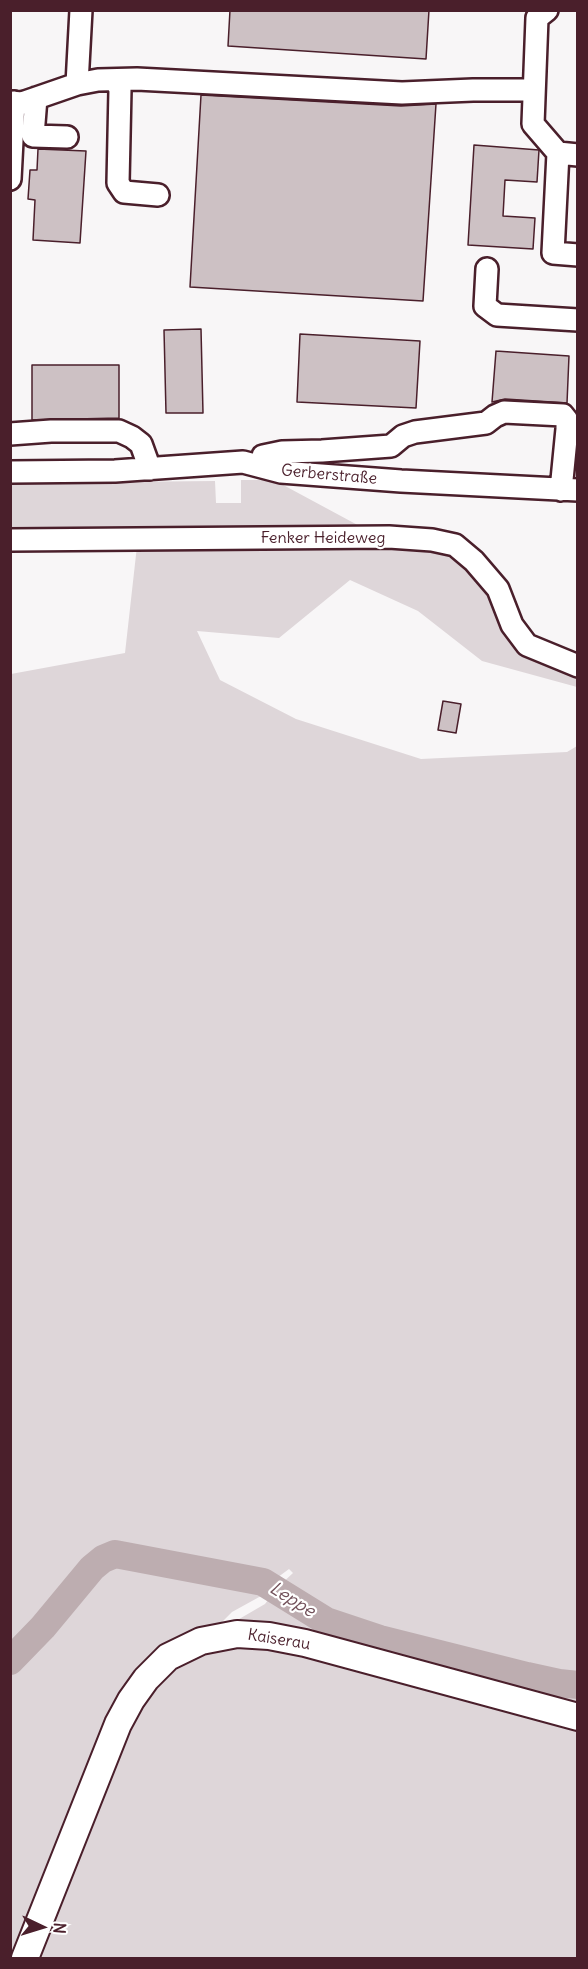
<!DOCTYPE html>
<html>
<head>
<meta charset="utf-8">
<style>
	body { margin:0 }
	#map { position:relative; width:588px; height:1969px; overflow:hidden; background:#f8f6f7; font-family:Delius,sans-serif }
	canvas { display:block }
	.frame { position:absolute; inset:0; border:12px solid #4a1f2b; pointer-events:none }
	.north { position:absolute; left:12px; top:1897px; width:60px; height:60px; -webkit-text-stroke:4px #fff; paint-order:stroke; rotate:94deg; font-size:16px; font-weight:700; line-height:24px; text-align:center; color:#4a1f2b }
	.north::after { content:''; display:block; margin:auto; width:21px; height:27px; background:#4a1f2b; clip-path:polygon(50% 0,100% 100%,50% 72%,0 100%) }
</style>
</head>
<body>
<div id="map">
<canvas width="588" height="1969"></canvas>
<div class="frame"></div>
<div class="north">N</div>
</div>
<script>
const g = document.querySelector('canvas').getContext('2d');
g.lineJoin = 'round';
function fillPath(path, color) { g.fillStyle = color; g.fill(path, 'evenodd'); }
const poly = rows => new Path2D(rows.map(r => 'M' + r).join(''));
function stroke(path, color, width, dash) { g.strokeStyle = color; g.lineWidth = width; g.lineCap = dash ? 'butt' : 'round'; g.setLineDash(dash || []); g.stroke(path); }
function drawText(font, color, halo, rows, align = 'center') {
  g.font = font + ' Delius,sans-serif'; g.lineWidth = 4.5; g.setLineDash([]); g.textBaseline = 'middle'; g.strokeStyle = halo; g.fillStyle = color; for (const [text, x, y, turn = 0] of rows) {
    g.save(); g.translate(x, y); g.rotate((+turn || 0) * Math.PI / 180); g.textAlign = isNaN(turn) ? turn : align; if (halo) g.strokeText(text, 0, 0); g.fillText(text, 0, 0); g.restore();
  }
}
fillPath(poly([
	[241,480,274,480,365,529,11,533,10,483,215,481,216,503,241,503],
	[389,542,443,550,483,583,516,652,577,679,577,687,482,661,418,611,350,580,279,638,197,631,220,680,296,719,421,759,567,752,577,746,577,1708,234,1622,265,1604,278,1587,293,1573,289,1569,270,1583,261,1596,232,1612,221,1623,154,1653,15,1958,11,1958,11,674,125,653,137,546],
	[254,1645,305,1652,577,1726,577,1958,36,1958,134,1717,155,1688,176,1669,215,1650]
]), '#ded6d9');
stroke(poly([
	[10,1661,43,1627,92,1568,103,1559,115,1554,263,1582,326,1621,380,1639,527,1676,559,1683,578,1685]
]), '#bdadb0', 28);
const building = poly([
	[230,10,429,10,426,59,228,46,230,10],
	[201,95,401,106,436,104,423,301,190,287,201,95],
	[474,145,539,150,537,182,505,180,503,216,535,218,533,249,468,245,474,145],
	[38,149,86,151,80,243,33,240,35,200,28,199,30,170,37,170,38,149],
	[201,329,203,413,166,413,164,330,201,329],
	[300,334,420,341,416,408,297,402,300,334],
	[496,351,569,356,567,403,505,399,492,402,496,351],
	[32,365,119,365,119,418,32,420,32,365],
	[443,701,461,704,456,733,438,730,443,701]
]);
fillPath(building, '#cdc1c4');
stroke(building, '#4a1f2b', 1.5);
const minor = poly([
	[547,10,537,18,533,124,558,153,578,155],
	[115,80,120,89,118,183,124,192,158,195],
	[77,84,81,10],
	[36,98,33,136,67,137],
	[10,102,22,103,77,84,98,80,137,79,402,93,473,90,534,90],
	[558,153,553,253,578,255],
	[10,179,14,102],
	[487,269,485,306,497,315,578,320],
	[10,434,51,431,119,431,132,437,141,444,150,469],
	[261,466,263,456,282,452,322,451,391,446,403,436,415,432,486,423,495,416,504,412,563,415,567,420,567,429,561,490],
	[10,472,115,471,243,462,281,472,401,481,578,490],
	[10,540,389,537,432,540,455,545,474,561,498,589,512,625,527,645,578,666]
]);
const major = poly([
	[25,1958,118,1724,131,1700,146,1679,168,1657,201,1641,237,1634,269,1636,305,1643,578,1717]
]);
stroke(minor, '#4a1f2b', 26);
stroke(major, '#4a1f2b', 30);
stroke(minor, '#fff', 21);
stroke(major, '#fff', 26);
drawText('16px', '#4a1f2b', '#fff', [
	["Gerberstraße",329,475,5],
	["Fenker Heideweg",323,538],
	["Kaiserau",279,1640,9]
]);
drawText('italic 18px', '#72515a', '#fff', [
	["Leppe",292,1600,32]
]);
</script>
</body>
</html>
